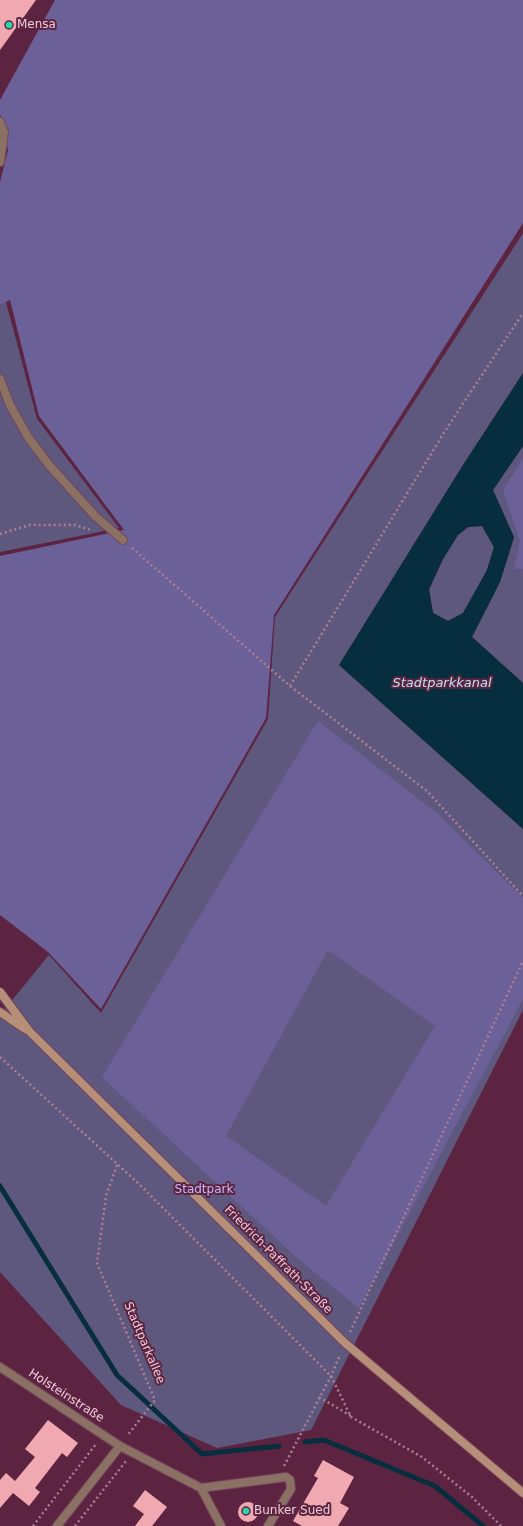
<!DOCTYPE html>
<html>
<head>
<meta charset="utf-8">
<style>
	body { margin:0 }
	canvas { display:block; background:#5c2440 }
</style>
</head>
<body>
<canvas width="523" height="1526"></canvas>
<script>
const g = document.querySelector('canvas').getContext('2d');
g.lineJoin = 'round';
function fillPath(path, color) { g.fillStyle = color; g.fill(path, 'evenodd'); }
const poly = rows => new Path2D(rows.map(r => 'M' + r).join(''));
function stroke(path, color, width, dash) { g.strokeStyle = color; g.lineWidth = width; g.lineCap = dash ? 'butt' : 'round'; g.setLineDash(dash || []); g.stroke(path); }
function drawText(font, color, halo, rows, align = 'center') {
  g.font = font + ' "DejaVu Sans",sans-serif'; g.lineWidth = 4; g.setLineDash([]); g.textBaseline = 'middle'; g.strokeStyle = halo; g.fillStyle = color; for (const [text, x, y, turn = 0] of rows) {
    g.save(); g.translate(x, y); g.rotate((+turn || 0) * Math.PI / 180); g.textAlign = isNaN(turn) ? turn : align; if (halo) g.strokeText(text, 0, 0); g.fillText(text, 0, 0); g.restore();
  }
}
fillPath(poly([
	[523,233,523,373,463,465,339,665,523,829,523,1010,311,1430,217,1448,121,1405,0,1272,0,1015,49,955,101,1013,268,719,275,617],
	[6,302,37,419,119,528,0,552,0,305],
	[523,446,523,683,472,637,500,582,514,538,493,490],
	[482,526,494,547,487,570,463,613,448,621,433,613,429,590,443,559,458,535,468,527]
]), '#5e587f');
fillPath(poly([
	[55,0,523,0,523,223,274,615,266,718,101,1009,48,952,0,915,0,556,124,530,39,416,10,300,0,305,0,182,8,150,0,114,0,100],
	[523,459,523,569,514,569,520,541,503,490],
	[318,721,438,814,523,898,523,999,359,1308,296,1257,102,1077],
	[328,950,435,1026,326,1206,226,1136]
]), '#6b6198');
fillPath(poly([
	[523,373,523,446,493,490,514,537,500,582,472,637,523,683,523,829,339,665,463,465],
	[482,526,494,547,487,570,463,613,448,621,433,613,429,589,443,559,458,535,468,527]
]), '#072e3e');
stroke(poly([
	[0,1186,117,1375,202,1454,279,1446],
	[305,1442,324,1440,435,1486,483,1526]
]), '#072e3e', 5);
fillPath(poly([
	[0,0,36,0,0,50],
	[48,1420,78,1443,67,1457,62,1453,35,1488,40,1492,29,1506,13,1493,0,1508,0,1480,6,1473,15,1481,35,1457,25,1449],
	[323,1460,354,1477,340,1503,349,1508,338,1526,302,1526,293,1521,318,1478,314,1476],
	[145,1490,167,1507,152,1526,135,1526,144,1514,133,1506],
	'238 1512a10 10 0 1 1 20 0a10 10 0 1 1-20 0Z'
]), '#f0a9b1');
const lane = poly([
	[0,122,4,132,0,162],
	[0,379,10,405,28,437,49,465,95,516,123,540]
]);
const street = poly([
	[0,1367,120,1446,201,1488,221,1526],
	[201,1488,286,1477,290,1480,291,1489,268,1526],
	[57,1526,120,1446]
]);
const secondary = poly([
	[0,992,29,1031,345,1343,523,1493],
	[0,1012,25,1029]
]);
stroke(lane, '#76425c', 10);
stroke(street, '#76425c', 10);
stroke(secondary, '#76425c', 10);
stroke(poly([
	[0,534,30,525,75,525,91,530],
	[132,548,290,686,427,791,523,896],
	[290,686,445,431,523,313],
	[0,1057,138,1183,331,1376,351,1417,422,1457,472,1497,501,1526],
	[117,1165,106,1196,97,1263,155,1400,127,1436],
	[350,1332,523,961],
	[319,1397,351,1416],
	[284,1466,331,1376,340,1355],
	[33,1526,96,1444],
	[75,1526,126,1461]
]), '#ab7e93', 2.5, [2, 3]);
stroke(lane, '#8a7163', 8);
stroke(street, '#8a7163', 8);
stroke(secondary, '#b68f79', 8);
for (const [x, y, r, color] of [
	[9,25,4,"#2cd5ab"],
	[246,1511,4,"#2cd5ab"]
]) { const dot = new Path2D(); dot.arc(x, y, r, 0, 2 * Math.PI); g.fillStyle = color; g.fill(dot); stroke(dot, '#5c2440', 1.5); }
drawText('12px', '#efcbda', '#5c2440', [
	["Mensa",17,25],
	["Bunker Sued",254,1511]
], 'left');
drawText('12px', '#c4bafb', '#5c2440', [
	["Stadtpark",204,1190]
]);
drawText('12px', '#efcbda', '#5c2440', [
	["Friedrich-Paffrath-Straße",278,1260,45],
	["Stadtparkallee",144,1343,67],
	["Holsteinstraße",66,1396,33]
]);
drawText('italic 13px', '#bde1f4', '#5c2440', [
	["Stadtparkkanal",442,684]
]);
</script>
</body>
</html>
